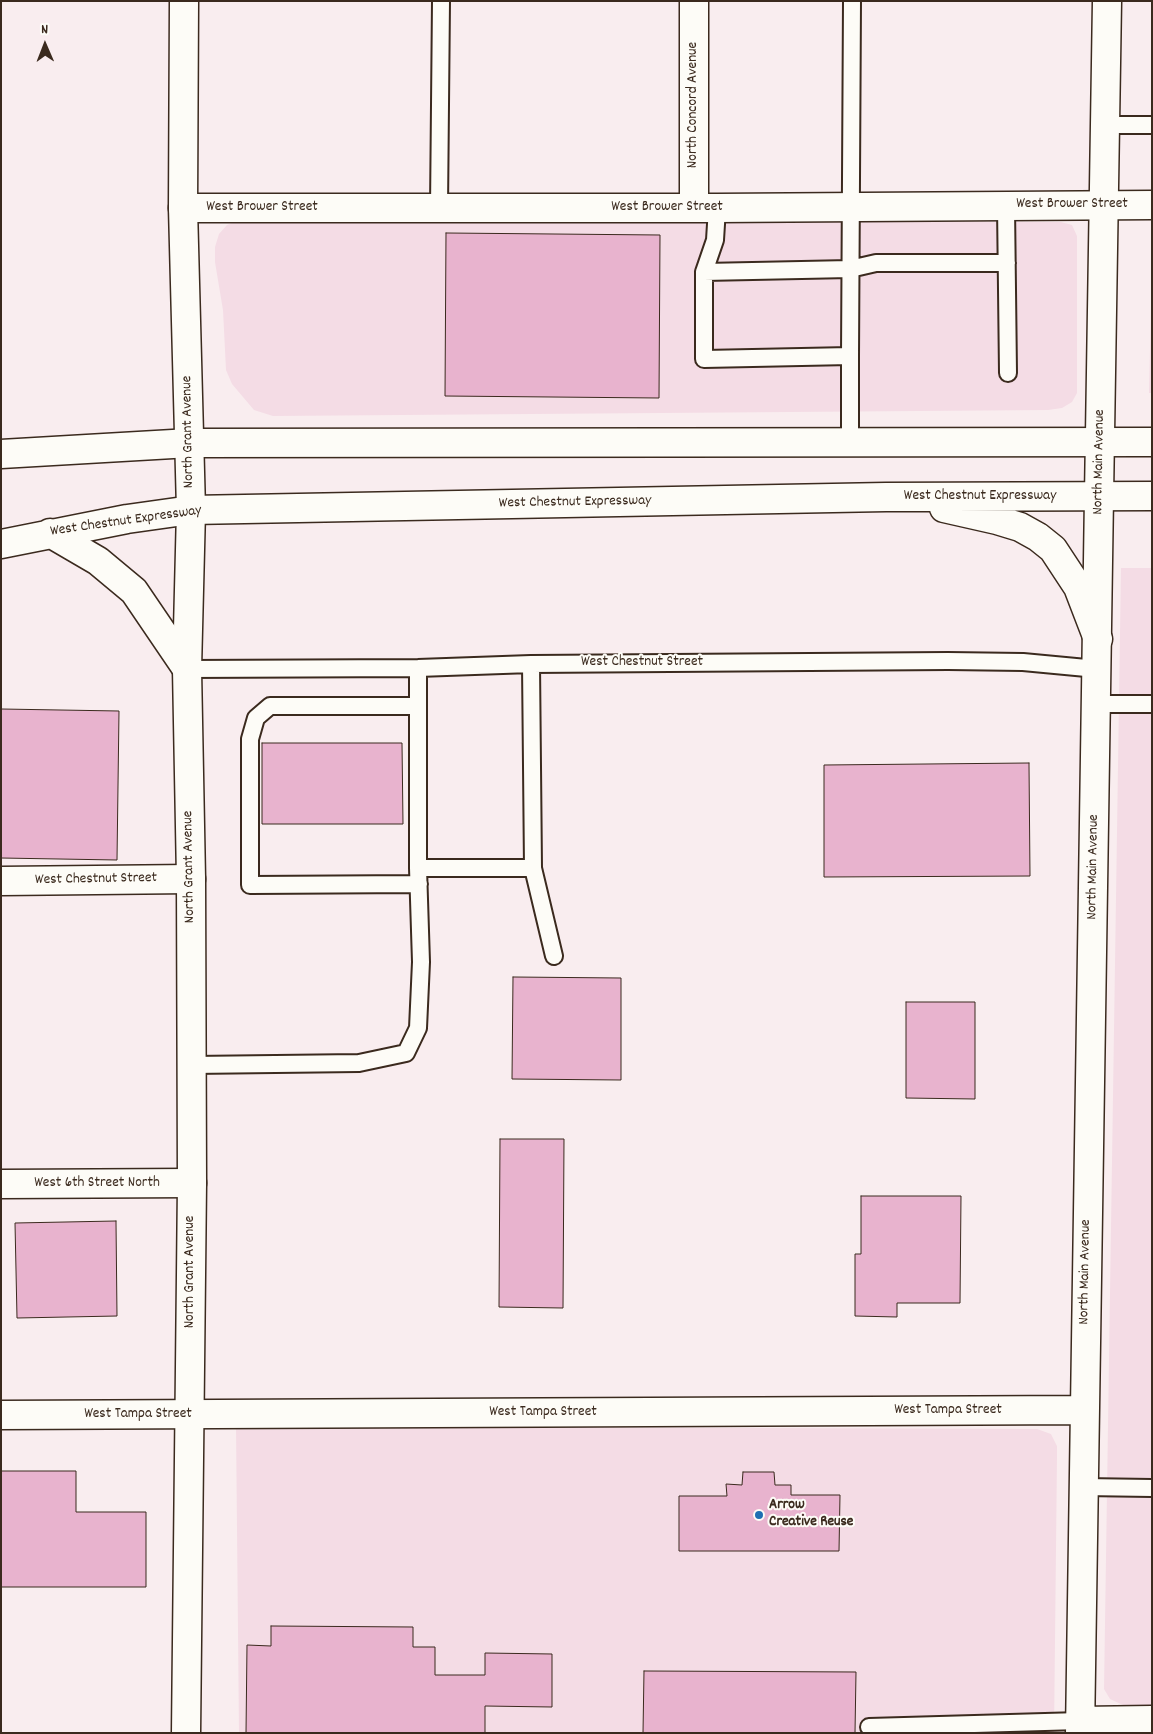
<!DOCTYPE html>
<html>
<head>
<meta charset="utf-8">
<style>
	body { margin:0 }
	#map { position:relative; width:1153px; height:1734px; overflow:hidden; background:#f9edef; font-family:Dekko,sans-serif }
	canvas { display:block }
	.frame { position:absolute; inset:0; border:2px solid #3b2a1e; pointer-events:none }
	.north { position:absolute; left:20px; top:20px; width:50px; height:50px; -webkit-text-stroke:4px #fdfcf7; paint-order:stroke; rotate:359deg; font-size:14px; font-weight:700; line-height:20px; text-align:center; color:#3b2a1e }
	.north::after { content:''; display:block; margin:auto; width:18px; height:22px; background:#3b2a1e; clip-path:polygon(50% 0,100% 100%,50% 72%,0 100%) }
</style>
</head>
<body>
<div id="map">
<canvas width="1153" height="1734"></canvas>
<div class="frame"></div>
<div class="north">N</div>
</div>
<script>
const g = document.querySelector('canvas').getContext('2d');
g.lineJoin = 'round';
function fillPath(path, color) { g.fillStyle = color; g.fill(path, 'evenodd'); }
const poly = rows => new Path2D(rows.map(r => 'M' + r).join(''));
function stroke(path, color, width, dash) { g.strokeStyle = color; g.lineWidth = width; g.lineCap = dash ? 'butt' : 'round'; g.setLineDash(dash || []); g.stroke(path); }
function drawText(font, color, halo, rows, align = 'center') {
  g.font = font + ' Dekko,sans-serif'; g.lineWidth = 4; g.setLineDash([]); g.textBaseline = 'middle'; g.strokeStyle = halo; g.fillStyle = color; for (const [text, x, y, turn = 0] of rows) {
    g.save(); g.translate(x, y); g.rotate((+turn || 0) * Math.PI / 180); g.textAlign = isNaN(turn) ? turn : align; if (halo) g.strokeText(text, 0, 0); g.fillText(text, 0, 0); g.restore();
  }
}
fillPath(poly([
	[239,220,1061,222,1072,225,1077,236,1077,393,1072,402,1062,408,1048,410,273,416,254,410,232,384,226,370,223,310,215,262,215,247,219,234,227,225],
	[1152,261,1152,393,1149,393],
	[1121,568,1152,568,1152,1709,1140,1709,1123,1705,1110,1699,1104,1689],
	[236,1426,1037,1429,1051,1434,1057,1446,1057,1457,1054,1733,239,1733]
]), '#f4dce5');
const building = poly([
	[446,233,660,235,659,398,445,396,446,233],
	[1,709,119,711,117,860,1,858,1,709],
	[262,743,402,743,403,824,262,824,262,743],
	[1029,763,1030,876,824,877,824,765,1029,763],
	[513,977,621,978,621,1080,512,1079,513,977],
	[906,1002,975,1002,975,1099,906,1098,906,1002],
	[500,1139,564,1139,563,1308,499,1307,500,1139],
	[861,1196,961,1196,960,1303,897,1303,897,1317,855,1316,855,1254,861,1254,861,1196],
	[116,1221,117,1316,17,1318,15,1223,116,1221],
	[1,1471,76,1471,76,1512,146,1512,146,1587,1,1587,1,1471],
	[743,1472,774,1472,775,1485,791,1485,791,1495,840,1495,839,1551,679,1551,679,1496,727,1496,726,1484,742,1485,743,1472],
	[271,1626,413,1627,413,1647,435,1647,435,1675,485,1675,485,1653,552,1654,552,1707,485,1706,485,1733,246,1733,247,1645,271,1646,271,1626],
	[644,1671,856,1672,855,1733,643,1733,644,1671]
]);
fillPath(building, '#e8b3ce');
stroke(building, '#3b2a1e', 1);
const service = poly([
	[1104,125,1152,125],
	[1006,206,1008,373],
	[439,208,441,1],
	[717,208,715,240,704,272,850,269,876,263,1007,263],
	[704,272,704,359,850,356,852,1],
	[850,356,850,442],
	[531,664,533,868,554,956],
	[187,669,418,668,531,664,948,661,1023,662,1097,669],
	[1097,704,1152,704],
	[418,706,270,706,256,718,250,739,250,885,419,884],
	[418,868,533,868],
	[192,1065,359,1063,406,1053,418,1028,421,962,418,868,418,668],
	[1083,1487,1152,1488],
	[869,1727,1080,1721]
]);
const minor = poly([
	[183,208,717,208,1152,205],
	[694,208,694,1],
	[1,881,191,879],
	[1,1184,192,1183],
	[1,1415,1084,1410],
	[1080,1721,1152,1720],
	[1080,1733,1099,496]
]);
const tertiary = poly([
	[1099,496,1107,1]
]);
const secondary = poly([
	[184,1,183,208,191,510,187,669,191,879,192,1183,186,1733]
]);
const primary = poly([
	[1,454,190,443,1152,442],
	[944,508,997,520,1020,527,1038,537,1053,549,1078,587,1098,639],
	[50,533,98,561,134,591,187,669],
	[1,544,127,519,191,510,886,497,1152,496]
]);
stroke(service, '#3b2a1e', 20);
stroke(minor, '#3b2a1e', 31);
stroke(tertiary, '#3b2a1e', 31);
stroke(secondary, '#3b2a1e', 31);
stroke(primary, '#3b2a1e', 31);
stroke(service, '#fdfcf7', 16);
stroke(minor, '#fdfcf7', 28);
stroke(tertiary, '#fdfcf7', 28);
stroke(secondary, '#fdfcf7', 28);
stroke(primary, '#fdfcf7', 28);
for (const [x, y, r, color] of [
	[759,1515,5,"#1f6fb2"]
]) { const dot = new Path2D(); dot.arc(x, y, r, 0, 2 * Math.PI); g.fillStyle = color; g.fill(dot); stroke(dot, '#fdfcf7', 2); }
drawText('15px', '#3b2a1e', '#fdfcf7', [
	["North Concord Avenue",694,105,-90],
	["West Brower Street",1072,205],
	["West Brower Street",262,208],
	["West Brower Street",667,208],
	["North Grant Avenue",189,432,-91],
	["North Main Avenue",1100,462,-89],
	["West Chestnut Expressway",980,497],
	["West Chestnut Expressway",575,503,-1],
	["West Chestnut Expressway",126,522,-8],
	["West Chestnut Street",642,663],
	["North Grant Avenue",190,867,-91],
	["North Main Avenue",1094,867,-89],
	["West Chestnut Street",96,880,-1],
	["West 6th Street North",97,1184],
	["North Grant Avenue",191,1272,-90],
	["North Main Avenue",1086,1272,-89],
	["West Tampa Street",948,1411],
	["West Tampa Street",543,1413],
	["West Tampa Street",138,1415]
]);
drawText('bold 15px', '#3b2a1e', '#fdfcf7', [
	["Arrow",769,1506],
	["Creative Reuse",769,1523]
], 'left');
</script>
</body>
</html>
